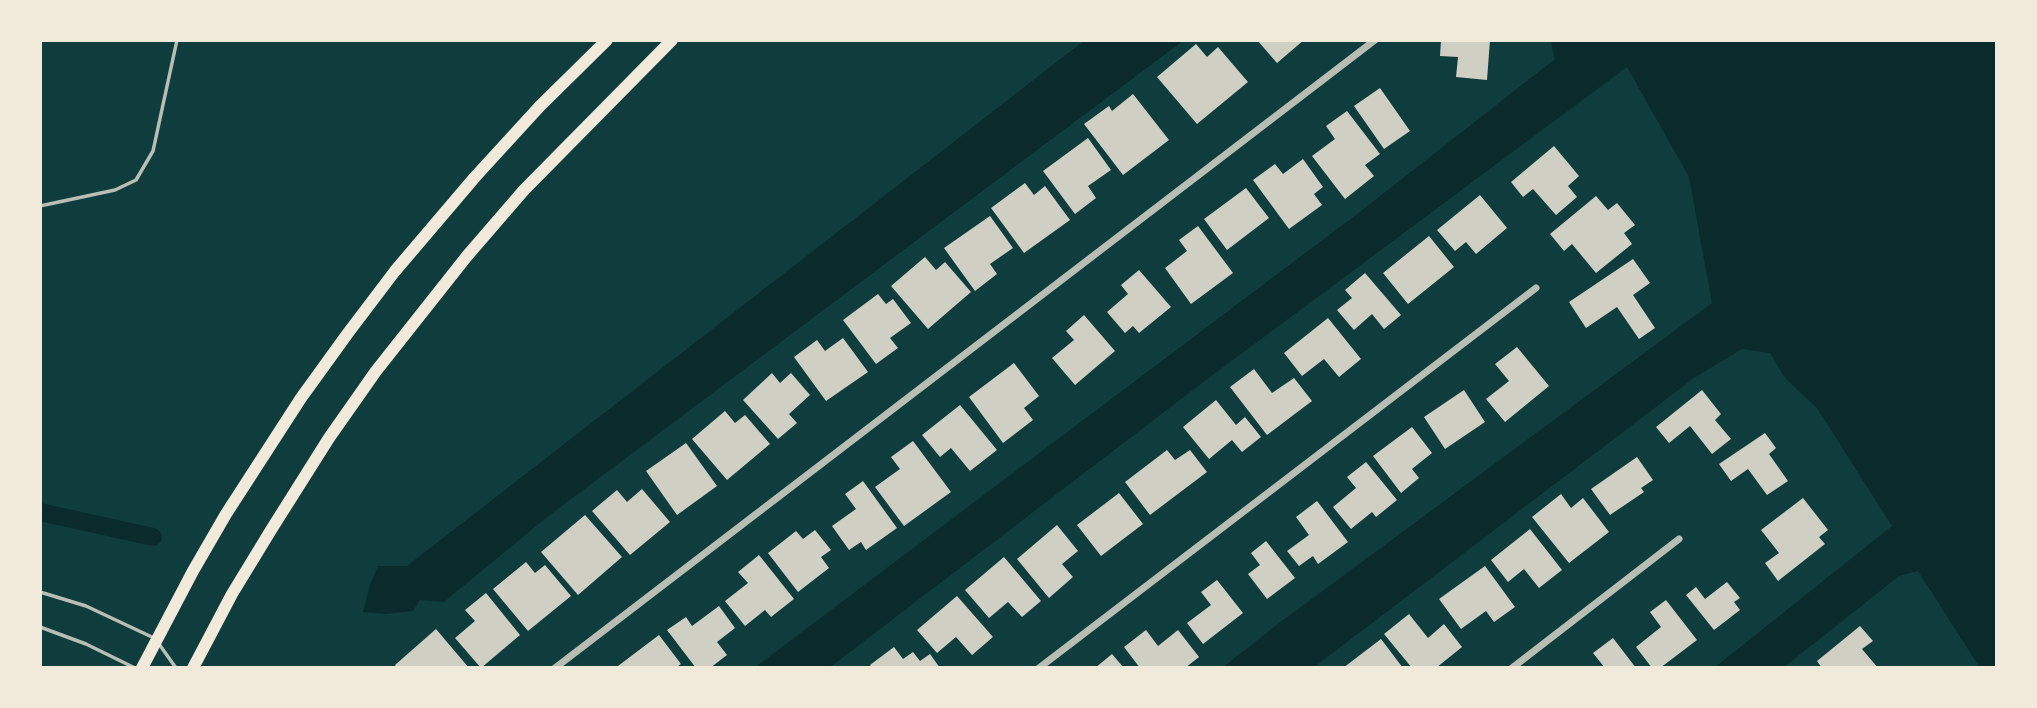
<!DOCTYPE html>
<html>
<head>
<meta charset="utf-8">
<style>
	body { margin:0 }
	#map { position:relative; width:2037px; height:708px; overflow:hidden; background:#0f3d3e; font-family:"Fira Sans Condensed",sans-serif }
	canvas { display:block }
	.frame { position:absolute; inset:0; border:42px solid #f1e9da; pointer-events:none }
</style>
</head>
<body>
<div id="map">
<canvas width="2037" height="708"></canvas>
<div class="frame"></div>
</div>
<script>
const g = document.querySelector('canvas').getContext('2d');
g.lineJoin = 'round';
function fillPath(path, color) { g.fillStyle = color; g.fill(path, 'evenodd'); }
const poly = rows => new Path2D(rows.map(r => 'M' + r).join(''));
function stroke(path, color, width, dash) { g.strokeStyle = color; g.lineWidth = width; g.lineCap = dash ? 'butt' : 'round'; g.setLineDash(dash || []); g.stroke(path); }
fillPath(poly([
	[1085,40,1184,40,547,517,444,602,420,600,413,611,386,614,363,612,370,585,378,566,407,566],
	[1550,40,1997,40,1997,668,1980,668,1918,571,1899,576,1783,668,1714,668,1892,526,1817,408,1785,378,1770,353,1742,349,1694,378,1313,668,1222,668,1278,624,1712,303,1689,177,1627,67,1202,383,829,668,754,668,1361,211,1555,59]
]), '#0a2a2b');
stroke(poly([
	[40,512,153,537]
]), '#0a2a2b', 18);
fillPath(poly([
	[1257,40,1304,40,1277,63],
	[1441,40,1490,40,1487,80,1456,77,1458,57,1440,56],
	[1196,44,1207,57,1218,47,1248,82,1197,124,1157,77],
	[1380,88,1410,131,1384,149,1354,106],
	[1133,94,1169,140,1123,175,1084,124,1109,106,1112,111],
	[1347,111,1380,154,1365,165,1374,176,1345,199,1312,156,1335,139,1326,126],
	[1088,138,1111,170,1088,186,1096,198,1075,214,1043,171],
	[1554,146,1579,176,1568,186,1577,197,1556,215,1533,189,1523,197,1511,182],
	[1303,159,1323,187,1314,194,1322,205,1289,229,1253,180,1275,164,1283,174],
	[1025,183,1034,195,1045,186,1070,220,1024,253,991,208],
	[1246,188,1269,218,1227,250,1204,219],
	[1480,195,1507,228,1476,254,1466,242,1455,251,1437,230],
	[1596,196,1608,210,1617,203,1635,225,1624,233,1632,244,1596,273,1572,244,1564,251,1550,234],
	[990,216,1013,248,990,264,997,274,975,291,944,248],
	[1198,226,1233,273,1191,304,1165,268,1187,251,1179,240],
	[1429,236,1454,267,1408,304,1383,273],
	[925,257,936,270,945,262,971,292,928,329,891,286],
	[1633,259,1650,283,1633,295,1655,328,1639,339,1617,307,1586,328,1569,302],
	[1139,270,1171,307,1139,333,1133,326,1125,333,1107,312,1128,294,1121,285],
	[1365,273,1401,315,1384,329,1372,314,1354,330,1337,310,1352,298,1345,290],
	[878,294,886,304,893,299,911,323,890,338,898,348,876,364,843,320],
	[1084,315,1115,351,1075,385,1052,358,1074,340,1066,331],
	[1328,318,1361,359,1339,377,1324,359,1302,376,1284,353],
	[843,338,868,372,826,401,794,357,817,340,825,351],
	[1517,347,1549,386,1505,422,1486,399,1509,381,1495,364],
	[1014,363,1039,396,1024,408,1033,420,1003,443,969,397],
	[1254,369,1272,393,1294,378,1312,401,1267,435,1230,387],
	[772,373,780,383,791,373,810,395,789,414,797,423,778,439,743,400],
	[1464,390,1485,422,1445,449,1424,417],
	[1702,390,1721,414,1715,420,1731,439,1712,454,1690,426,1669,443,1656,427],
	[1216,400,1236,425,1245,417,1261,437,1242,452,1232,440,1209,459,1183,427],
	[960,405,997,450,970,471,951,448,940,457,922,435],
	[725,411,735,423,745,415,770,444,727,480,692,439],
	[1412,427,1432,453,1412,469,1419,478,1401,493,1373,456],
	[1765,433,1776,448,1769,454,1788,481,1767,495,1748,469,1731,481,1719,464],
	[913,441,951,492,904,526,875,487,900,469,891,457],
	[686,443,717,486,677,515,646,471],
	[1167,450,1175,460,1190,450,1207,472,1150,515,1125,482],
	[1637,457,1653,480,1641,488,1644,492,1610,515,1591,489],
	[1366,462,1397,500,1376,517,1372,512,1351,529,1333,507,1356,488,1347,477],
	[863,481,897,528,866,550,861,542,849,550,832,526,856,509,845,494],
	[642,489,670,522,630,555,592,511,617,490,627,502],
	[1119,493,1143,524,1101,556,1077,525],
	[1561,494,1571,508,1583,498,1609,532,1569,563,1532,517],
	[1803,498,1828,530,1819,537,1825,544,1778,581,1765,563,1779,553,1761,530],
	[1317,501,1348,542,1318,564,1313,556,1299,566,1287,551,1309,535,1296,517],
	[585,515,622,557,578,595,541,552],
	[1057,525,1078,551,1062,564,1073,577,1049,598,1017,559],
	[1530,529,1562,570,1539,588,1524,569,1508,582,1491,560],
	[815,530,831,550,821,557,829,568,798,592,768,553,796,531,803,539],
	[1266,541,1295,578,1267,599,1248,574,1260,565,1251,553],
	[759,555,794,599,771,617,765,610,745,626,725,601,748,583,738,572],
	[1004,557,1041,601,1022,617,1008,602,989,618,965,590],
	[526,562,535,573,545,565,571,596,528,631,493,589],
	[1485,566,1515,607,1494,622,1486,611,1461,629,1439,599],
	[1217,580,1243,613,1203,644,1187,623,1211,605,1201,592],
	[1727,582,1740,598,1734,602,1740,610,1714,630,1686,595,1696,587,1705,599],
	[486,593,520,635,481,668,455,638,475,621,465,610],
	[957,596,993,637,972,655,956,637,937,653,917,630],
	[1666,600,1697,640,1660,668,1652,668,1636,647,1661,627,1650,612],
	[719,606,735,628,717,642,727,655,710,668,696,668,667,630,686,617,692,626],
	[1409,614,1428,638,1444,624,1462,647,1436,668,1412,668,1384,634],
	[1860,626,1873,641,1862,649,1878,668,1822,668,1817,661],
	[436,629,469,668,397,668,395,665],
	[1146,630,1158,646,1178,630,1199,657,1185,668,1140,668,1124,647],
	[659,635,681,664,675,668,619,668,618,666],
	[1613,638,1636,668,1605,668,1593,653],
	[1381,639,1403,668,1343,668],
	[894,647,903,659,913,652,920,661,930,654,940,668,872,668,870,665],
	[1112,654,1124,668,1095,668]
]), '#cfcfc3');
stroke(poly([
	[40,206,115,190,136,180,153,151,177,40],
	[40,592,86,606,154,638],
	[40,627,86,644,135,668],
	[159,644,176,668]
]), '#b8beb3', 3.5);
stroke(poly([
	[555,668,1375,40],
	[1039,668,1536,288],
	[1512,668,1679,539]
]), '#b8beb3', 7);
stroke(poly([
	[142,668,193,571,226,514,301,398,348,333,395,271,475,177,540,106,607,40],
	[193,668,232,594,271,530,329,438,376,371,467,256,524,190,672,40]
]), '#f1e9da', 12);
</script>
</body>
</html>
